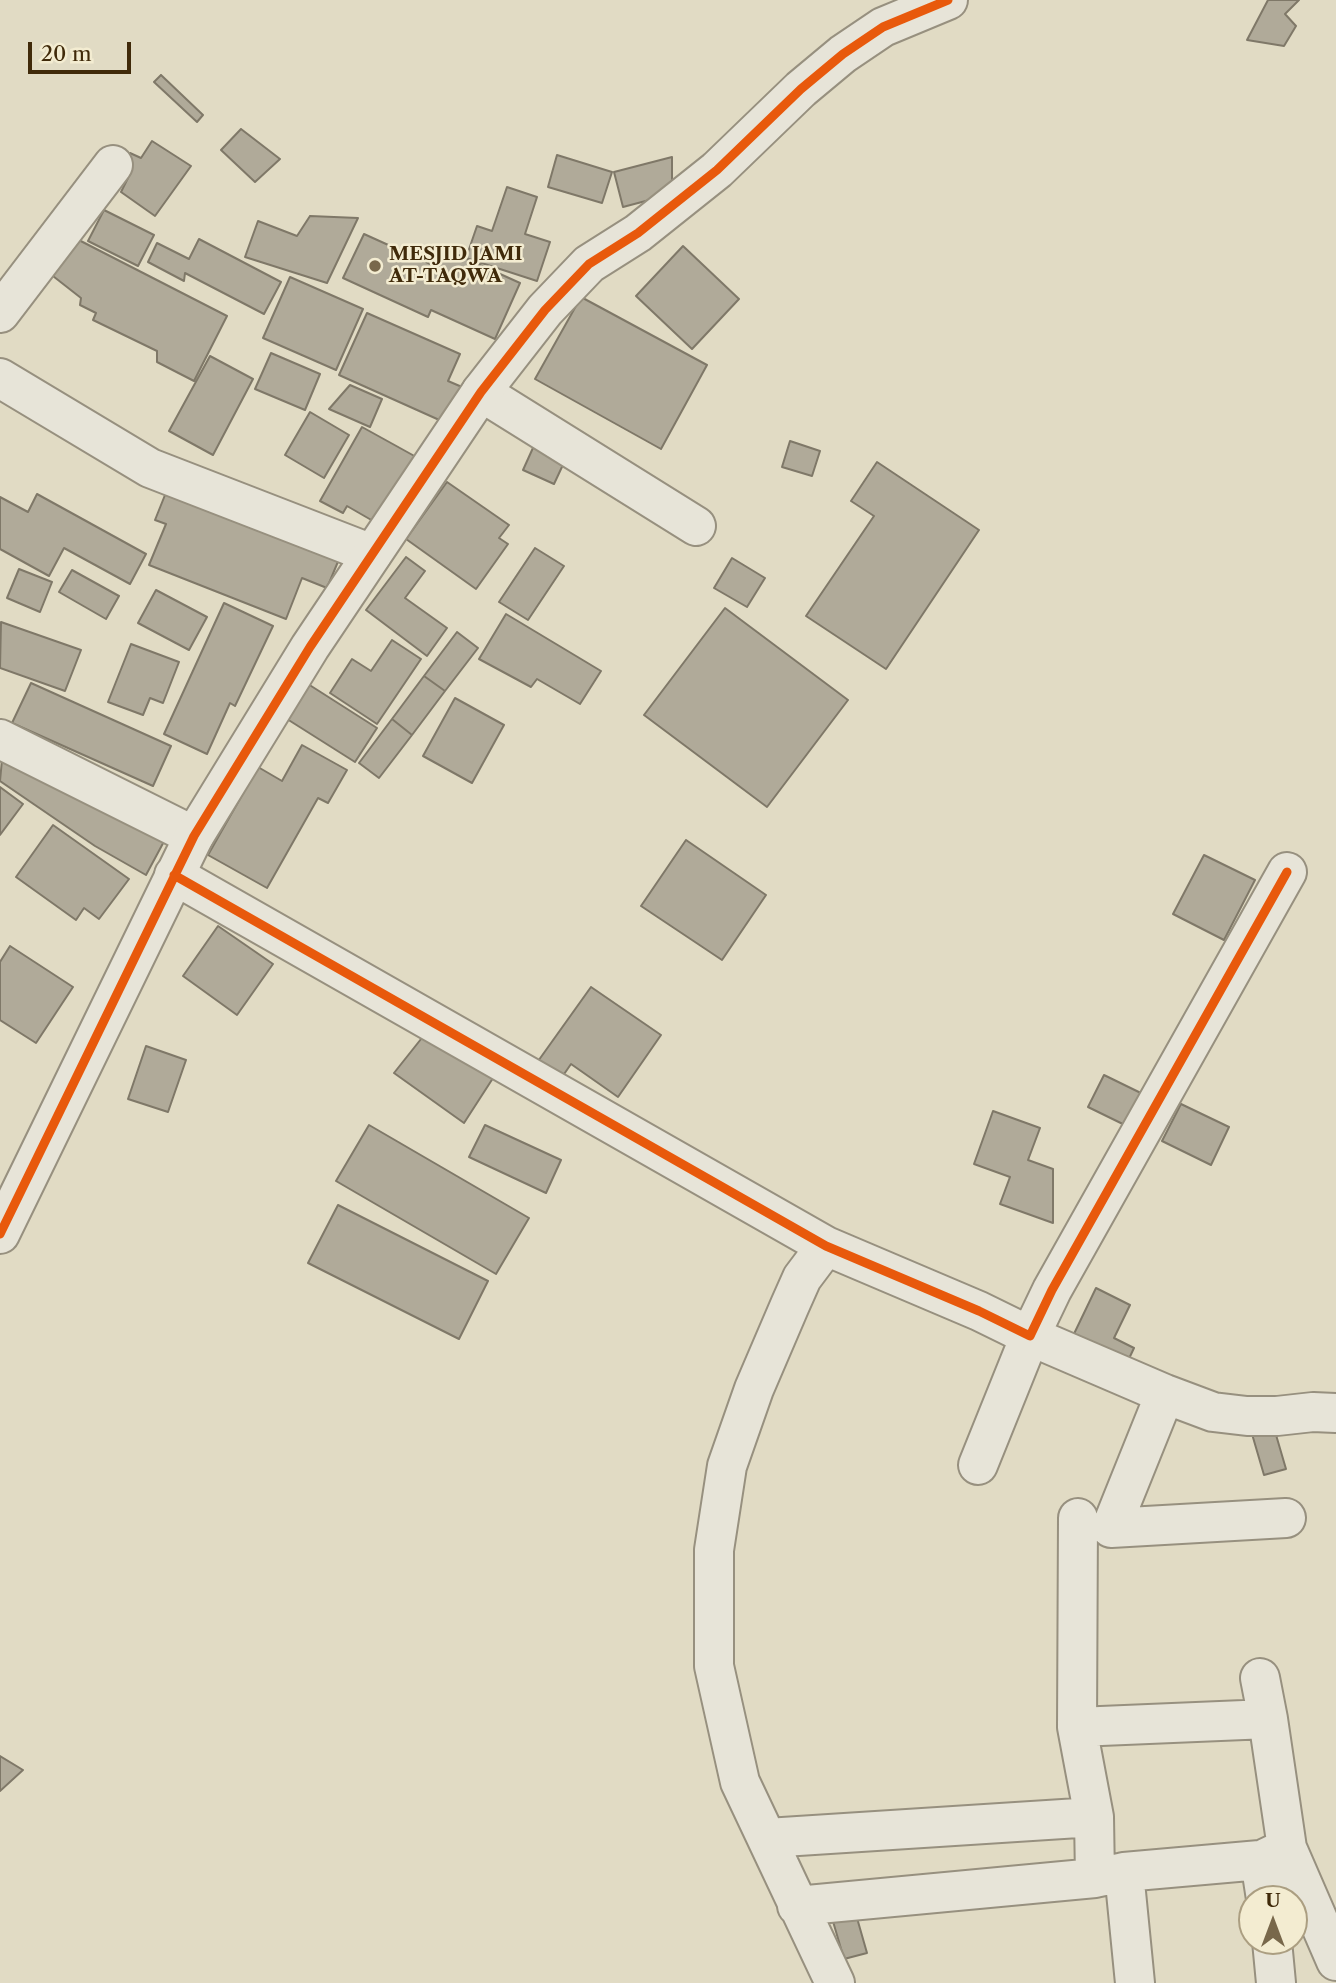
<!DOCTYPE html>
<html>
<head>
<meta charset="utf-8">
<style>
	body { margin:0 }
	#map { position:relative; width:1336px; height:1983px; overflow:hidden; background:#e1dbc4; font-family:"Libre Caslon Text",serif }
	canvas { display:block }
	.north { position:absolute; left:1238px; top:1885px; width:70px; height:70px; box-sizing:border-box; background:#f3ecd1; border:2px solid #ab9e81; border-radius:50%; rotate:0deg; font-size:19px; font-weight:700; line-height:28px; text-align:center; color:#402a0a }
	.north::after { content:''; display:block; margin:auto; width:24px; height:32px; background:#78684b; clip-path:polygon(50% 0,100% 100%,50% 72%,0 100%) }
	.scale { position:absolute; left:28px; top:42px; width:103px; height:32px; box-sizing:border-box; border:4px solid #402a0a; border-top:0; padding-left:9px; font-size:21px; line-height:24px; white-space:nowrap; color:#402a0a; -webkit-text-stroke:5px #f3ecd1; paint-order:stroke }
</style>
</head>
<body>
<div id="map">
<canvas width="1336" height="1983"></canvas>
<div class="north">U</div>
<div class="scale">20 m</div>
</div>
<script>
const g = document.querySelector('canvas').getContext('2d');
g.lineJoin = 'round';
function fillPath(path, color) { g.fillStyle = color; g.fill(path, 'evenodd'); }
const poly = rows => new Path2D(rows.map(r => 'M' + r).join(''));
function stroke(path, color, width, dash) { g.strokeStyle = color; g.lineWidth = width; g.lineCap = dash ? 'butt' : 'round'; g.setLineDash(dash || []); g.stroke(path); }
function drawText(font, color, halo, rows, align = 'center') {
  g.font = font + ' "Libre Caslon Text",serif'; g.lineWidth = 5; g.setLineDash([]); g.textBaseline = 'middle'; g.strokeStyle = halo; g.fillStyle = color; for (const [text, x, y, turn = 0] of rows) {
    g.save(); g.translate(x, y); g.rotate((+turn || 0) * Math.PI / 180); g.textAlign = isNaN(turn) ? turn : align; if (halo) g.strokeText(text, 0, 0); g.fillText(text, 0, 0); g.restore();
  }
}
const building = poly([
	[1268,0,1299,0,1285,14,1296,26,1284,46,1247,40,1268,0],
	[161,75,203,115,197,122,154,82,161,75],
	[241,129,280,159,255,182,221,150,241,129],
	[152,141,191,166,155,216,121,192,128,178,117,172,130,153,141,158,152,141],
	[557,155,612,172,602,203,548,187,557,155],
	[672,157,672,194,623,207,614,172,672,157],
	[507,187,537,197,525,234,550,242,537,281,466,258,477,226,492,231,507,187],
	[104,210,154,235,138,266,88,241,104,210],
	[310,216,358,218,327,283,245,257,258,221,297,236,310,216],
	[364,234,437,267,445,249,520,283,495,339,431,310,428,317,343,278,364,234],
	[69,235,227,316,194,381,157,362,157,351,93,320,96,313,80,305,81,298,44,269,69,235],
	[199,239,281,282,264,314,185,273,184,281,148,262,157,243,189,259,199,239],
	[683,246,739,299,692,349,636,296,683,246],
	[290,277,363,309,336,370,263,338,290,277],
	[581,297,707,365,661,449,535,379,581,297],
	[367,313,460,354,448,381,462,387,446,423,339,375,367,313],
	[271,353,320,374,305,410,255,389,271,353],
	[210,356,253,379,213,455,169,431,210,356],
	[350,385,382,399,370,427,329,409,350,385],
	[310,412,349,435,324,478,285,455,310,412],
	[362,427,418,458,380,525,347,506,343,513,320,501,362,427],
	[537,439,568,454,554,484,523,470,537,439],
	[790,441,820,451,812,476,782,467,790,441],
	[877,462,979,530,886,669,806,616,874,516,851,501,877,462],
	[447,482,509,525,499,538,508,544,476,589,406,539,447,482],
	[169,485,342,552,327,588,302,578,286,619,149,565,166,524,155,520,169,485],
	[37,494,146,554,130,584,64,548,49,576,0,549,0,497,28,512,37,494],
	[535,548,564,566,528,620,499,602,535,548],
	[406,557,425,571,405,598,447,628,427,656,366,610,406,557],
	[732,558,765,578,747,607,714,588,732,558],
	[19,569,52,582,40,612,7,598,19,569],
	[72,570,119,596,106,619,59,592,72,570],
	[156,590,207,617,189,650,138,623,156,590],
	[224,603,273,626,235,706,230,703,207,754,164,734,224,603],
	[725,608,848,700,767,807,644,715,725,608],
	[506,614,601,671,580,704,537,679,531,687,479,659,506,614],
	[1,622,81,650,65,691,0,668,1,622],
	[457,632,478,648,445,691,424,676,457,632],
	[392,640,421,659,377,724,330,693,352,659,371,671,392,640],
	[131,644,179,662,163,703,150,698,143,715,108,702,131,644],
	[424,676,445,691,412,735,392,719,424,676],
	[31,683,171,746,153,786,12,723,31,683],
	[308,684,377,728,355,762,287,719,308,684],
	[455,698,504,725,472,783,423,756,455,698],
	[392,719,412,735,379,778,359,763,392,719],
	[302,745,347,770,328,803,318,798,267,888,208,855,258,767,282,781,302,745],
	[3,749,168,834,146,875,95,846,0,781,3,749],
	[0,787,23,804,0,835,0,787],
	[53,825,129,879,99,919,84,908,76,920,16,877,53,825],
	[686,840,766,895,722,960,641,906,686,840],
	[1204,855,1255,880,1224,940,1173,914,1204,855],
	[218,926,273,964,237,1015,183,976,218,926],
	[10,946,73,987,36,1043,0,1020,0,962,10,946],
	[591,987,661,1035,618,1097,571,1064,560,1080,536,1064,591,987],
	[425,1034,495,1075,464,1123,394,1073,425,1034],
	[146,1046,186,1060,168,1112,128,1099,146,1046],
	[1104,1075,1149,1097,1133,1129,1088,1107,1104,1075],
	[1181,1104,1229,1127,1211,1165,1162,1141,1181,1104],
	[993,1111,1040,1128,1028,1160,1053,1169,1053,1223,1000,1204,1010,1177,974,1164,993,1111],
	[369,1125,529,1218,496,1274,336,1181,369,1125],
	[485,1125,561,1160,546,1193,469,1157,485,1125],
	[338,1205,488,1281,459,1339,308,1263,338,1205],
	[1096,1288,1130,1305,1114,1338,1134,1348,1126,1365,1072,1338,1096,1288],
	[1274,1428,1286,1469,1264,1475,1252,1434,1274,1428],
	[0,1756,23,1770,0,1791,0,1756],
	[855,1911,867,1953,844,1959,832,1918,855,1911]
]);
fillPath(building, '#b0aa99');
stroke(building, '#7f7868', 2);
const minor = poly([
	[0,313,113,165],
	[0,378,150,468,372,554],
	[481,392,696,526],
	[0,739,194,836],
	[174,875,826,1246,979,1311,1030,1336,1052,1290,1287,872],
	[826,1246,802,1278,790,1305,754,1389,727,1466,714,1550,714,1666,740,1782,835,1983],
	[1165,1394,1111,1528,1286,1518],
	[978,1465,1030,1336,1165,1394,1213,1412,1247,1416,1277,1416,1313,1412,1336,1413],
	[1260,1678,1268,1719,1287,1848],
	[1077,1727,1268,1719],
	[767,1838,1094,1817],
	[1266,1858,1287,1848,1336,1961],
	[1124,1872,1135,1983],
	[1095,1878,1124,1872,1260,1860,1266,1899],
	[797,1906,1095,1878,1094,1817,1077,1727,1078,1518],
	[1272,1941,1276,1983]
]);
const tertiary = poly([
	[0,1234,194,836,310,647,481,392,545,310,589,264,638,233,717,170,801,89,843,54,883,27,948,0]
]);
stroke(minor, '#97907f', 42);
stroke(tertiary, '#97907f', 42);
stroke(minor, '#e7e4d8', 38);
stroke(tertiary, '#e7e4d8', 38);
stroke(poly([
	[174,875,826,1246,979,1311,1030,1336,1052,1290,1287,872],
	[0,1234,194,836,310,647,481,392,545,310,589,264,638,233,717,170,801,89,843,54,883,27,948,0]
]), '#e8590c', 9);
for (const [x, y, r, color] of [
	[375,266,7,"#78684b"]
]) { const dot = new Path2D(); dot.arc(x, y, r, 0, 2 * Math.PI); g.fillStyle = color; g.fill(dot); stroke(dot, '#f3ecd1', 2.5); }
drawText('bold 19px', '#402a0a', '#f3ecd1', [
	["MESJID JAMI",389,255],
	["AT-TAQWA",389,277]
], 'left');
</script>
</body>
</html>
